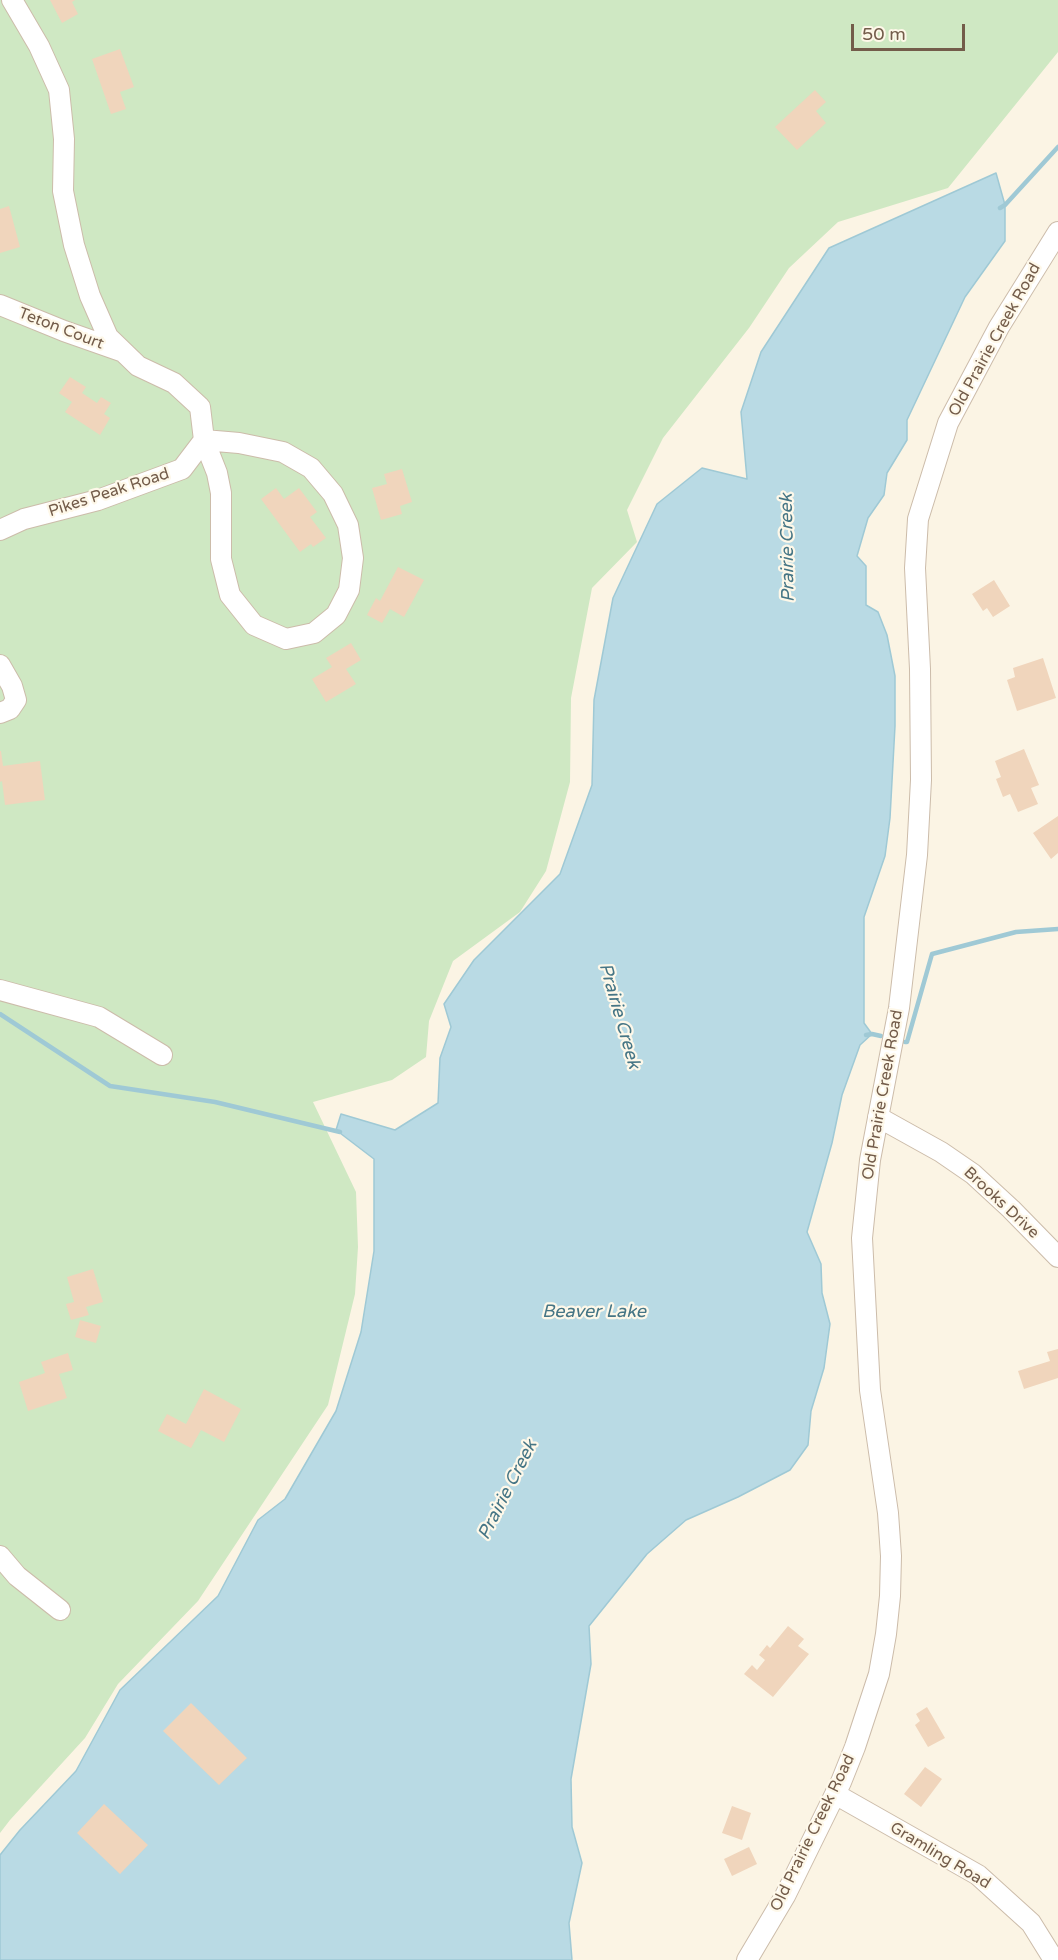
<!DOCTYPE html>
<html>
<head>
<meta charset="utf-8">
<style>
	body { margin:0 }
	#map { position:relative; width:1058px; height:1960px; overflow:hidden; background:#fbf4e4; font-family:"Varela Round",sans-serif }
	canvas { display:block }
	.scale { position:absolute; left:851px; top:24px; width:114px; height:27px; box-sizing:border-box; border:3px solid #735c4a; border-top:0; padding-left:8px; font-size:18px; line-height:21px; white-space:nowrap; color:#735c4a; -webkit-text-stroke:4px #fef8e9; paint-order:stroke }
</style>
</head>
<body>
<div id="map">
<canvas width="1058" height="1960"></canvas>
<div class="scale">50 m</div>
</div>
<script>
const g = document.querySelector('canvas').getContext('2d');
g.lineJoin = 'round';
function fillPath(path, color) { g.fillStyle = color; g.fill(path, 'evenodd'); }
const poly = rows => new Path2D(rows.map(r => 'M' + r).join(''));
function stroke(path, color, width, dash) { g.strokeStyle = color; g.lineWidth = width; g.lineCap = dash ? 'butt' : 'round'; g.setLineDash(dash || []); g.stroke(path); }
function drawText(font, color, halo, rows, align = 'center') {
  g.font = font + ' "Varela Round",sans-serif'; g.lineWidth = 4.5; g.setLineDash([]); g.textBaseline = 'middle'; g.strokeStyle = halo; g.fillStyle = color; for (const [text, x, y, turn = 0] of rows) {
    g.save(); g.translate(x, y); g.rotate((+turn || 0) * Math.PI / 180); g.textAlign = isNaN(turn) ? turn : align; if (halo) g.strokeText(text, 0, 0); g.fillText(text, 0, 0); g.restore();
  }
}
fillPath(poly([
	[0,0,1058,0,1058,52,948,188,838,222,789,268,749,328,663,438,627,510,637,542,592,588,571,698,570,782,546,871,520,912,453,961,429,1021,426,1057,392,1080,313,1102,356,1192,358,1247,355,1294,328,1405,198,1601,118,1684,85,1738,10,1820,0,1833]
]), '#cfe8c3');
const water = poly([
	[996,173,1005,205,1005,241,965,297,907,420,907,440,887,473,884,495,868,518,857,556,866,566,866,605,878,612,887,635,895,676,895,726,890,818,885,856,864,917,864,1023,872,1034,860,1045,842,1095,832,1143,807,1232,821,1264,822,1293,830,1324,824,1368,811,1411,808,1445,790,1470,738,1497,686,1520,647,1554,589,1626,591,1664,571,1779,572,1827,582,1863,569,1923,572,1960,0,1960,0,1855,20,1830,76,1771,120,1690,218,1596,258,1520,285,1499,336,1411,361,1332,374,1251,374,1159,336,1130,341,1114,395,1130,438,1103,440,1058,451,1027,444,1004,474,960,560,874,592,785,594,700,613,598,657,504,702,468,747,479,741,412,761,352,829,248,996,173]
]);
fillPath(water, '#b9dae4');
stroke(water, '#9fc9d5', 1.5);
stroke(poly([
	[1000,208,1005,205,1058,147],
	[0,1014,110,1086,215,1102,340,1132],
	[866,1035,872,1034,881,1036],
	[905,1042,907,1042,932,954,1016,932,1058,929]
]), '#9fc9d5', 4.5);
fillPath(poly([
	[50,0,75,0,72,2,78,14,62,23],
	[120,49,134,87,120,92,126,109,111,114,92,59],
	[815,90,826,102,816,111,826,123,797,150,775,127],
	[9,206,20,247,0,253,0,209],
	[70,377,86,387,82,393,97,403,101,397,111,403,104,414,110,418,100,435,65,412,72,402,59,393],
	[402,469,412,502,400,506,402,514,381,520,372,488,387,484,384,474],
	[276,488,284,499,299,488,317,512,310,517,326,538,313,547,311,544,300,552,261,499],
	[398,567,424,580,404,617,390,609,382,623,367,615,376,598,380,601],
	[994,580,1010,606,993,617,987,608,983,611,972,594],
	[351,643,361,660,346,669,356,684,326,702,312,679,332,667,326,658],
	[1043,658,1056,698,1017,711,1007,680,1015,677,1013,668],
	[1024,749,1039,785,1031,788,1038,804,1018,812,1010,794,1003,797,996,779,1001,777,995,761],
	[0,751,1,751,3,766,40,761,45,800,5,805,2,781,0,782],
	[1058,816,1058,853,1051,859,1033,833],
	[93,1269,103,1302,86,1307,89,1315,71,1320,66,1304,74,1302,67,1277],
	[80,1320,101,1326,96,1343,75,1337],
	[1058,1349,1058,1378,1024,1389,1018,1371,1050,1361,1047,1352],
	[68,1353,73,1370,59,1374,67,1398,28,1411,19,1382,45,1373,41,1362],
	[204,1389,241,1409,224,1442,201,1430,191,1448,158,1431,167,1414,186,1424],
	[788,1626,804,1639,798,1646,809,1654,773,1697,744,1674,752,1665,757,1670,765,1660,759,1655,767,1645,770,1648],
	[191,1703,247,1758,219,1785,163,1731],
	[927,1707,945,1738,928,1747,915,1725,920,1721,916,1714],
	[925,1767,942,1779,921,1807,904,1794],
	[104,1804,148,1845,120,1874,77,1833],
	[732,1806,751,1813,742,1840,722,1833],
	[749,1847,757,1864,732,1876,724,1859]
]), '#f0d5bc');
const minor = poly([
	[0,305,64,331,121,351],
	[204,440,239,443,283,452,311,468,333,494,348,525,353,558,349,590,336,615,314,633,286,639,254,625,230,595,221,559,221,493,217,473,204,440],
	[0,530,24,519,98,500,182,469,204,440,200,407,174,383,138,366,108,337,90,296,74,245,63,191,64,139,59,90,39,46,12,0],
	[0,665,12,686,16,700,10,709,0,713],
	[0,990,99,1017,162,1055],
	[878,1117,941,1152,973,1174,1011,1209,1058,1257],
	[0,1556,17,1576,60,1610],
	[835,1794,978,1875,1031,1923,1054,1960],
	[747,1960,785,1896,841,1782,855,1747,879,1674,886,1634,890,1596,891,1556,888,1513,870,1390,862,1238,870,1160,899,1008,917,855,921,780,920,669,915,568,918,519,948,423,999,327,1058,232]
]);
stroke(minor, '#ccbcaa', 22);
stroke(minor, '#fff', 20);
drawText('16px', '#735c4a', '#fef8e9', [
	["Teton Court",61,329,21],
	["Old Prairie Creek Road",995,340,-61],
	["Pikes Peak Road",109,493,-18],
	["Old Prairie Creek Road",883,1095,-80],
	["Brooks Drive",1001,1203,43],
	["Old Prairie Creek Road",813,1833,-64],
	["Gramling Road",940,1856,31]
]);
drawText('italic 18px', '#457585', '#fef8e9', [
	["Prairie Creek",788,548,-91],
	["Prairie Creek",619,1016,74],
	["Beaver Lake",594,1312],
	["Prairie Creek",508,1490,-63]
]);
</script>
</body>
</html>
